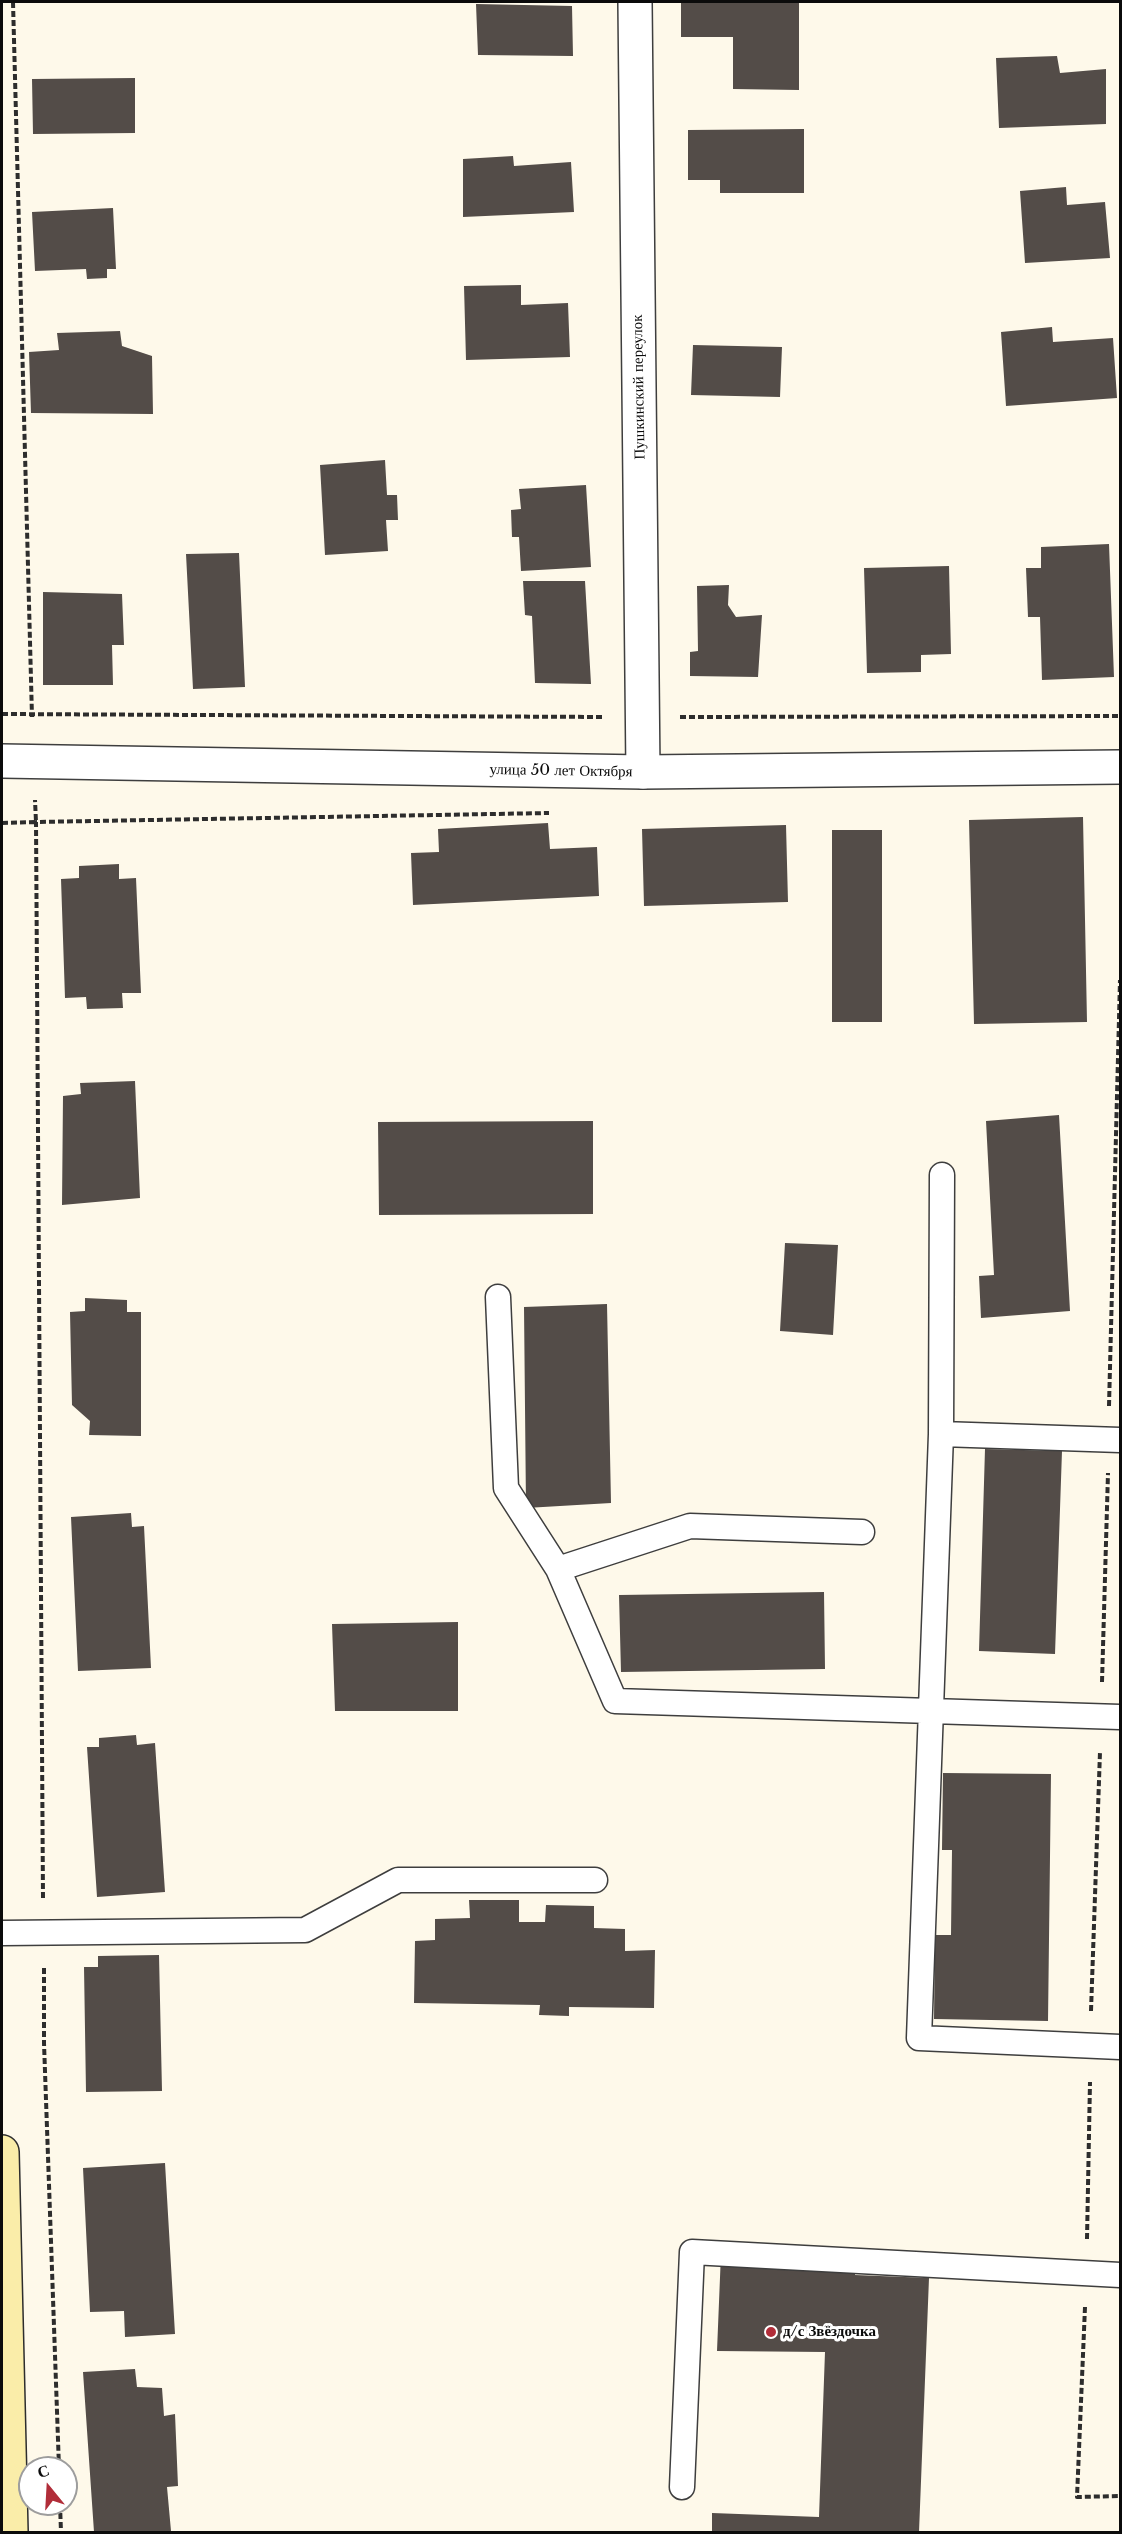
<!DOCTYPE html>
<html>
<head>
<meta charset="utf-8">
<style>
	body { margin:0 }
	#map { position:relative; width:1122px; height:2534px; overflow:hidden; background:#fef9ea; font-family:"Libre Baskerville",serif }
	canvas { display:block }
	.frame { position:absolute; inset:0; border:3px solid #0b0b0b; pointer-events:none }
	.north { position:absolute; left:18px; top:2456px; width:60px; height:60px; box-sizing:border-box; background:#fff; border:2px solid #9d9d9d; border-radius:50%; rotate:342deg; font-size:16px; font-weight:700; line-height:24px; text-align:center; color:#0b0b0b }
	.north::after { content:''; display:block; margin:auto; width:21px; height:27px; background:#b12d39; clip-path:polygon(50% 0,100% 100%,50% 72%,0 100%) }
</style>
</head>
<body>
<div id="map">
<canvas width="1122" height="2534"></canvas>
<div class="frame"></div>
<div class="north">С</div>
</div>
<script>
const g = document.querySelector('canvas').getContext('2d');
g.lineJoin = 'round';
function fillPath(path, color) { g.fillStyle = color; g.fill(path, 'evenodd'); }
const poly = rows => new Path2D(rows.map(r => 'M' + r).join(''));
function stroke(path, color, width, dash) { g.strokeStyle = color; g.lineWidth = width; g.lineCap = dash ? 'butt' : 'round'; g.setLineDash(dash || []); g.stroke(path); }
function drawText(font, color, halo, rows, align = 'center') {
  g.font = font + ' "Libre Baskerville",serif'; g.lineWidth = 6; g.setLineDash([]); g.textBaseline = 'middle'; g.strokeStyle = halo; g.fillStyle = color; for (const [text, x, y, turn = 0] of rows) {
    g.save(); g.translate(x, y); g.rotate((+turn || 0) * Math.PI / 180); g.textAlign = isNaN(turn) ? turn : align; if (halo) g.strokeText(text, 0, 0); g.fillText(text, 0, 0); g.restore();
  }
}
fillPath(poly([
	[681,2,799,2,799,90,733,89,733,37,681,37],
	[476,4,572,6,573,56,478,55],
	[1057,56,1060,73,1106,69,1106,124,999,128,996,58],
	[135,78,135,133,33,134,32,79],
	[804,129,804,193,720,193,720,180,688,180,688,130],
	[513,156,514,166,571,162,574,212,463,217,463,159],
	[1066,187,1067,205,1105,202,1110,258,1025,263,1020,191],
	[113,208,116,269,107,269,107,278,87,279,86,269,35,271,32,212],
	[521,285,521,305,568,303,570,357,466,360,464,286],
	[1052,327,1053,342,1113,338,1117,398,1006,406,1001,332],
	[120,331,122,346,152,356,153,414,31,413,29,352,59,350,57,333],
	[693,345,782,347,780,397,691,395],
	[385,460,387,495,397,495,398,520,386,520,388,551,325,555,320,465],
	[586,485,591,567,521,571,519,537,512,537,511,510,521,509,519,489],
	[1109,544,1114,677,1042,680,1040,617,1028,617,1026,568,1041,568,1041,547],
	[239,553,245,687,193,689,186,554],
	[949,566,951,654,921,655,921,672,867,673,864,568],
	[523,581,585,581,591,684,535,683,532,616,525,615],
	[729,585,728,605,736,617,762,615,758,677,690,676,690,652,698,651,697,586],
	[43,592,122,594,124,645,112,645,113,685,43,685],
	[1083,817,1087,1022,974,1024,969,820],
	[548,823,550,849,597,847,599,896,413,905,411,853,439,852,438,829],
	[786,825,788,902,644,906,642,829],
	[832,830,882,830,882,1022,832,1022],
	[119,864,119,879,136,878,141,993,122,993,123,1008,87,1009,86,997,65,998,61,879,79,878,79,866],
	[135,1081,140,1198,62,1205,63,1096,81,1094,80,1083],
	[1059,1115,1070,1311,981,1318,979,1276,994,1275,986,1121],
	[593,1121,593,1214,379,1215,378,1122],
	[785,1243,838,1245,833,1335,780,1331],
	[85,1298,127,1300,127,1312,141,1312,141,1436,89,1435,90,1421,72,1405,70,1312,85,1311],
	[607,1304,611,1503,526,1508,524,1307],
	[985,1449,1062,1451,1055,1654,979,1651],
	[131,1513,132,1527,144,1526,151,1668,78,1671,71,1517],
	[824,1592,825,1669,621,1672,619,1595],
	[458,1622,458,1711,335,1711,332,1624],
	[136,1735,137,1745,155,1743,165,1892,97,1897,87,1747,99,1747,99,1738],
	[943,1773,1051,1774,1048,2021,934,2019,935,1935,951,1935,952,1850,942,1850],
	[469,1900,519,1900,519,1922,545,1922,546,1905,594,1906,594,1928,625,1929,625,1951,655,1950,654,2008,569,2007,569,2016,539,2015,540,2005,414,2003,415,1941,435,1940,435,1919,470,1918],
	[159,1955,162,2091,86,2092,84,1967,98,1967,98,1956],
	[165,2163,175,2334,125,2337,124,2311,90,2312,83,2168],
	[721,2253,856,2259,855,2275,929,2278,919,2532,712,2532,712,2513,819,2517,825,2352,717,2351],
	[135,2369,137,2387,162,2388,164,2416,175,2414,178,2486,167,2487,171,2531,94,2532,83,2372]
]), '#534c48');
const service = poly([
	[942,1175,941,1434,919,2038,1120,2047],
	[498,1297,506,1488,558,1569,615,1701,1120,1717],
	[941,1434,1120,1440],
	[558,1569,690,1526,862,1532],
	[2,1933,305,1930,398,1880,595,1880],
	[682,2487,692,2252,1120,2275]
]);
const minor = poly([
	[635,2,643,772]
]);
const tertiary = poly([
	[2,761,643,772,1120,767]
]);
const secondary = poly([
	[2,2152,11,2532]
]);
stroke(service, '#3e3e3e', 27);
stroke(minor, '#3e3e3e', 36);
stroke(tertiary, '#3e3e3e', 36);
stroke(secondary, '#2d2d2d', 36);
stroke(poly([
	[13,2,32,717],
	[2,714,604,717],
	[680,717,1120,716],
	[2,823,36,822,35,800],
	[1109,1406,1120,980],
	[1102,1682,1108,1473],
	[43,1898,36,822,549,813],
	[44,1968,44,2043,59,2468],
	[1091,2011,1100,1752],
	[1087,2239,1090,2082],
	[1085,2307,1077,2497,1120,2496],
	[60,2504,61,2532]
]), '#2d2d2d', 4, [6, 3]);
stroke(service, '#fff', 24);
stroke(minor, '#fff', 33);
stroke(tertiary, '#fff', 33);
stroke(secondary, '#faeda9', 33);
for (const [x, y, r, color] of [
	[771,2332,6,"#b12d39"]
]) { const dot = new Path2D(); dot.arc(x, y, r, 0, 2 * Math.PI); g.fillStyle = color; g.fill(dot); stroke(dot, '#fff', 2); }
drawText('15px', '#0b0b0b', '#fff', [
	["Пушкинский переулок",639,387,-91],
	["улица 50 лет Октября",561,771,1]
]);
drawText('bold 15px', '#0b0b0b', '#fff', [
	["д/с Звёздочка",783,2332]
], 'left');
</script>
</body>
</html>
